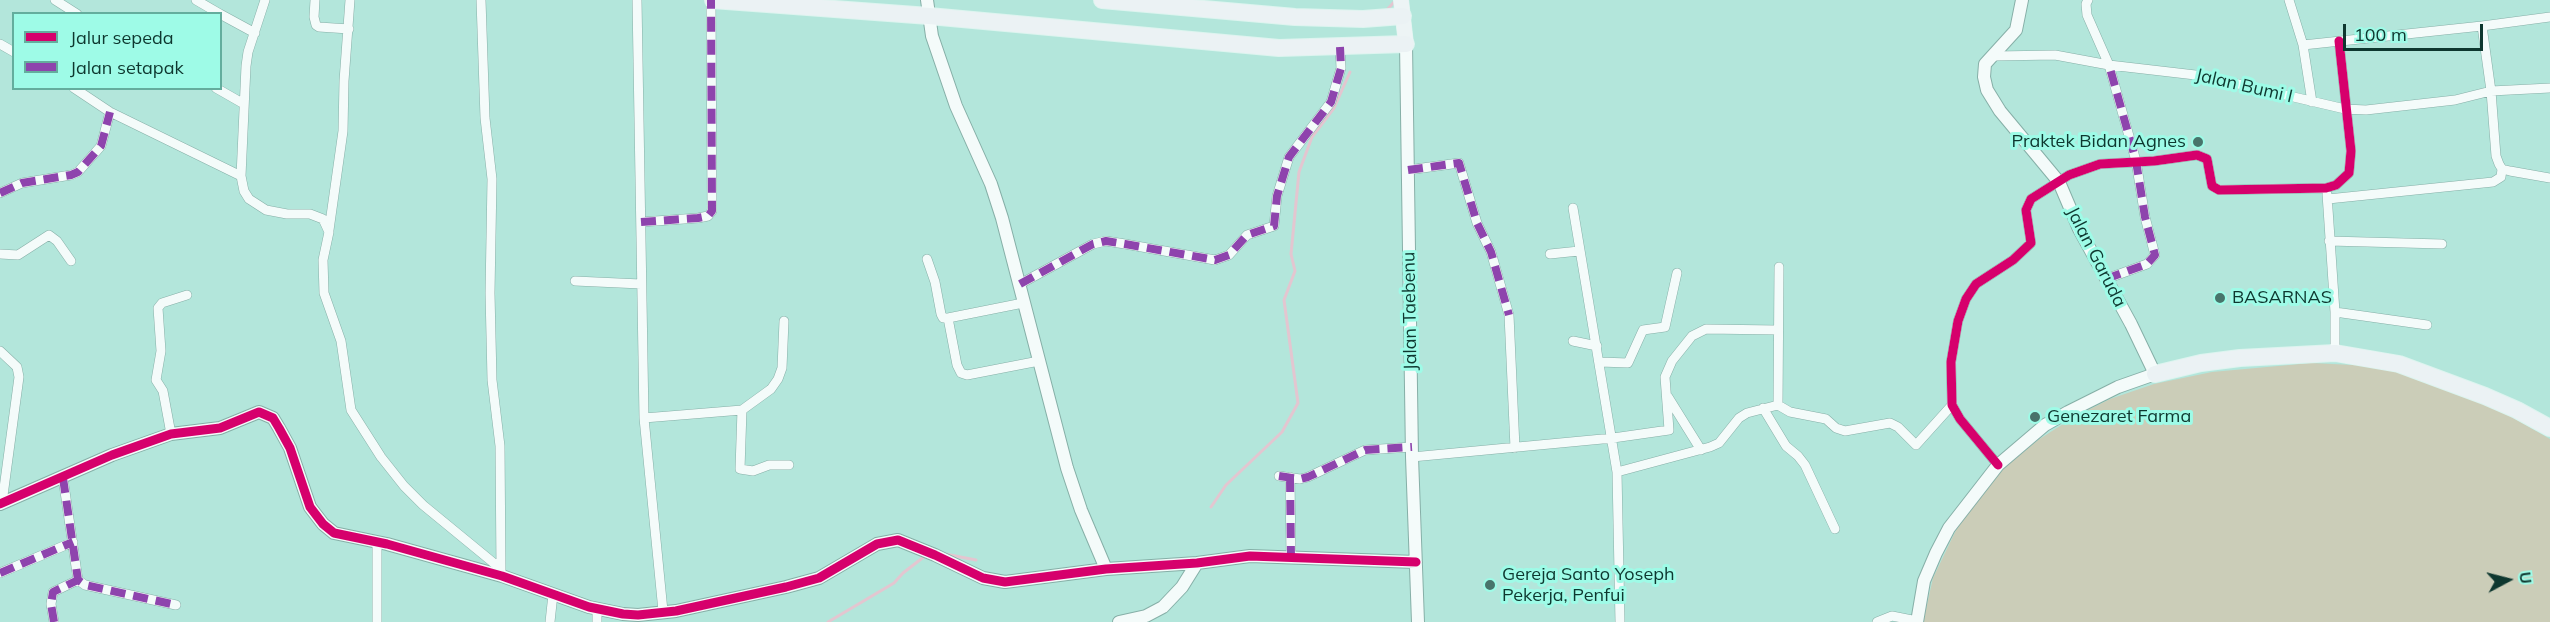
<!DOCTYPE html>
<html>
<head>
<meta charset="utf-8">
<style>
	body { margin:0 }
	#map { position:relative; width:2550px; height:622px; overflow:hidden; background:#b3e6db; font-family:Mulish,sans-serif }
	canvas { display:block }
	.legend { position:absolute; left:12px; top:12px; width:210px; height:78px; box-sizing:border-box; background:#9efbe7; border:2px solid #64ad9d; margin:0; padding:8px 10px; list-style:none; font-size:18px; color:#0e372f }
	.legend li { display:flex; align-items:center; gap:12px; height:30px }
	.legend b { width:30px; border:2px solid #64ad9d }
	.north { position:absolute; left:2478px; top:550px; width:60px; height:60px; -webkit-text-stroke:4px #9efbe7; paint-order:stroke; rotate:83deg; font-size:16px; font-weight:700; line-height:24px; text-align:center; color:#0e372f }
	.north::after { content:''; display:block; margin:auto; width:21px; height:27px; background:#0e372f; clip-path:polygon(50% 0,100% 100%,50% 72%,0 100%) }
	.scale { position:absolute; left:2343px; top:24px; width:140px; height:27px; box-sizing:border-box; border:3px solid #0e372f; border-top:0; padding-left:8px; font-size:18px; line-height:21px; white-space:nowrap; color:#0e372f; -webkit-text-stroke:4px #9efbe7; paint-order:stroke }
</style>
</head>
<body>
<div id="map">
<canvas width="2550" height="622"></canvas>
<ul class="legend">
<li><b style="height:8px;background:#d6006c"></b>Jalur sepeda</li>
<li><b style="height:8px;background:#8e44ad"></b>Jalan setapak</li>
</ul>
<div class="north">U</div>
<div class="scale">100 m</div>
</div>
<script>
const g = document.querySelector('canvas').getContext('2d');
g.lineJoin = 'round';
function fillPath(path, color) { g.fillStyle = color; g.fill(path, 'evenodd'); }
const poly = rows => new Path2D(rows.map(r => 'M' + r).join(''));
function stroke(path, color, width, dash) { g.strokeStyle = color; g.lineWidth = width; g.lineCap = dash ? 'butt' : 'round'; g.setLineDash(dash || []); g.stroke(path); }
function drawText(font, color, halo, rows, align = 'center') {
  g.font = font + ' Mulish,sans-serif'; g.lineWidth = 6; g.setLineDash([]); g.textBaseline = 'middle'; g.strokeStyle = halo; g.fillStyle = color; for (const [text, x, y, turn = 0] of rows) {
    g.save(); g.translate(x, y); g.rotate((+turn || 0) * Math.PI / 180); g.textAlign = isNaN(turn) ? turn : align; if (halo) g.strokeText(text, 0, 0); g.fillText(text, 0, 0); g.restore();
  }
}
fillPath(poly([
	[2311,363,2374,366,2402,371,2484,401,2550,439,2550,622,1923,622,1933,578,1957,528,1988,486,2004,468,2038,440,2074,417,2110,399,2154,384,2212,372]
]), '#cbcdb8');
stroke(poly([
	[1385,12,1395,1],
	[1211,507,1226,485,1282,432,1298,403,1284,300,1295,271,1291,254,1299,172,1312,137,1334,108,1350,72],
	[945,554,976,560],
	[828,622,894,583,903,573,925,556]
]), '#e3c6d0', 3);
const minor = poly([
	[55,0,77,14],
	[196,0,220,14],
	[315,0,314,17,316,25,319,27,349,29],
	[481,0,485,118,492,179,490,293,492,380,500,446,501,571],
	[637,0,644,418,663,611],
	[2088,0,2086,4,2087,15,2109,65,2136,161,2145,217,2155,255,2147,264,2106,279],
	[2289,0,2303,45,2312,102],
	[220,14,255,33],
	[2482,26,2550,17],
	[0,44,14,52],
	[1995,56,2055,55,2109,65,2204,76,2345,109,2366,110,2455,100,2491,91,2482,26,2303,45],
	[74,88,110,112,241,176,244,191,249,199,266,210,287,214,310,214,323,219,329,232,323,260,324,293,341,341,351,410,381,457,404,486,423,505,501,569],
	[216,88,244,104],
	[2550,88,2491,91,2496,156,2499,164,2502,169,2510,171,2550,178],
	[1408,170,1459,163,1477,223,1491,252,1509,315,1515,448],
	[241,176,246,66,248,52,265,0],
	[0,193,22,183,71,175,78,172,101,146,110,112],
	[2327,194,2335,312,2335,353],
	[2328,199,2493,182,2501,177,2502,169],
	[1573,208,1617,472,1620,622],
	[641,222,698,218,708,216,712,211,711,0],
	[329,230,343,131,344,81,350,0],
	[2329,241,2442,244],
	[0,254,18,255,49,235,57,241,71,261],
	[1550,254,1579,251],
	[927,259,935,282,941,314,943,318,948,318],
	[1779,267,1778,405,1790,412,1826,419,1836,428,1845,431,1890,423,1898,427,1916,445,1952,405],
	[575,281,641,284],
	[1020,284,1093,244,1106,241,1125,244,1215,260,1229,255,1247,235,1274,226,1277,196,1289,157,1331,102,1341,68,1340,47],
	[1023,303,948,318,957,365,961,373,967,375,1039,361],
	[2335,312,2427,325],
	[1573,341,1597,346],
	[0,351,17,367,19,377,2,503],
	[1600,362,1628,363,1643,330,1665,327,1677,273],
	[1668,397,1701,450],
	[1763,408,1786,446,1798,456,1805,465,1835,529],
	[742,410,771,389,778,379,782,368,784,321],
	[644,418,742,410,740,469,753,471,769,465,789,465],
	[171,434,163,391,156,380,161,351,158,308,162,303,187,295],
	[1412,457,1613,438,1669,430,1665,377,1672,361,1692,336,1706,329,1777,330],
	[1998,465,1960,419,1952,405,1951,362,1958,321,1966,299,1976,284,2013,260,2031,243,2026,210,2031,199,2069,175,2100,164,2154,161,2197,155,2207,159,2212,186,2219,190,2326,188,2336,185,2349,173,2351,151,2339,41],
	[1617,472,1710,447,1719,443,1739,418,1747,413,1778,405],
	[1279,476,1300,479,1308,477,1365,450,1412,447],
	[1290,477,1291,558],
	[63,478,78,580,85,585,176,605],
	[0,573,73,542],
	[597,608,597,622],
	[54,622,51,604,53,592,78,580],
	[377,622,377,542],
	[550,622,553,594],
	[1877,622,1892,616,1917,621]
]);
const tertiary = poly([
	[927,0,932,36,956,106,991,184,1002,218,1067,468,1081,510,1106,569],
	[1406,44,1412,457,1418,622],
	[0,504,112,455,171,434,220,428,259,412,273,418,279,428,290,448,310,507,323,524,334,533,387,544,502,576,589,607,623,614,638,615,676,611,786,587,819,578,877,544,898,540,935,555,983,578,1005,582,1106,569,1197,563,1250,556,1416,562],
	[1119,622,1146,616,1163,607,1182,587,1197,563],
	[1917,622,1924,581,1936,553,1949,528,1998,465,2045,425,2068,412,2118,387,2155,374,2131,324,2079,229,2059,182,2000,111,1987,90,1984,77,1985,64,2016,30,2022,0]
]);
const primary = poly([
	[1401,0,1406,44]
]);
const trunk = poly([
	[713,0,929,16,1279,48,1406,44],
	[1102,0,1295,17,1363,19,1403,16],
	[2155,374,2201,363,2240,358,2335,353,2399,364,2485,396,2517,410,2550,428]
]);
stroke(minor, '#86afa7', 10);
stroke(tertiary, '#86afa7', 14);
stroke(primary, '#ddf4ef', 16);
stroke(trunk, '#ddf4ef', 18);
stroke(minor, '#f4fbfa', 9);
stroke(tertiary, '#f4fbfa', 12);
stroke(primary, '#edf4f5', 15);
stroke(trunk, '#ebf2f4', 16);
stroke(poly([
	[1408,170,1459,163,1477,223,1491,252,1509,315],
	[0,193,22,183,71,175,78,172,101,146,110,112],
	[641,222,698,218,708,216,712,211,711,0],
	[2106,279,2147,264,2155,255,2145,217,2136,161,2109,65],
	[1020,284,1093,244,1106,241,1125,244,1215,260,1229,255,1247,235,1274,226,1277,196,1289,157,1331,102,1341,68,1340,47],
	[1279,476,1300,479,1308,477,1365,450,1412,447],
	[1290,477,1291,558],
	[63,478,78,580,85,585,176,605],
	[0,573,73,542],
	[54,622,51,604,53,592,78,580]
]), '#8e44ad', 8, [15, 8]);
stroke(poly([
	[1998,465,1960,419,1952,405,1951,362,1958,321,1966,299,1976,284,2013,260,2031,243,2026,210,2031,199,2069,175,2100,164,2154,161,2197,155,2207,159,2212,186,2219,190,2326,188,2336,185,2349,173,2351,151,2339,41],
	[0,504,112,455,171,434,220,428,259,412,273,418,279,428,290,448,310,507,323,524,334,533,387,544,502,576,589,607,623,614,638,615,676,611,786,587,819,578,877,544,898,540,935,555,983,578,1005,582,1106,569,1197,563,1250,556,1416,562]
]), '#d6006c', 9);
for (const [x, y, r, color] of [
	[2198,142,6,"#48746b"],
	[2220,298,6,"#48746b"],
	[2035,417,6,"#48746b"],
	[1490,585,6,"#48746b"]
]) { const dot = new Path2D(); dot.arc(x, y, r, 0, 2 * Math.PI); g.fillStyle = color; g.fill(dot); stroke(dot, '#9efbe7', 2); }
drawText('18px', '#0e372f', '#9efbe7', [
	["Jalan Bumi I",2244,86,13],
	["Jalan Garuda",2096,257,63],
	["Jalan Taebenu",1410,311,-91]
]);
drawText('18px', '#0e372f', '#9efbe7', [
	["Praktek Bidan Agnes",2186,142,"right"],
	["BASARNAS",2232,298],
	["Genezaret Farma",2047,417],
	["Gereja Santo Yoseph",1502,575],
	["Pekerja, Penfui",1502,596]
], 'left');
</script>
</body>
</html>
